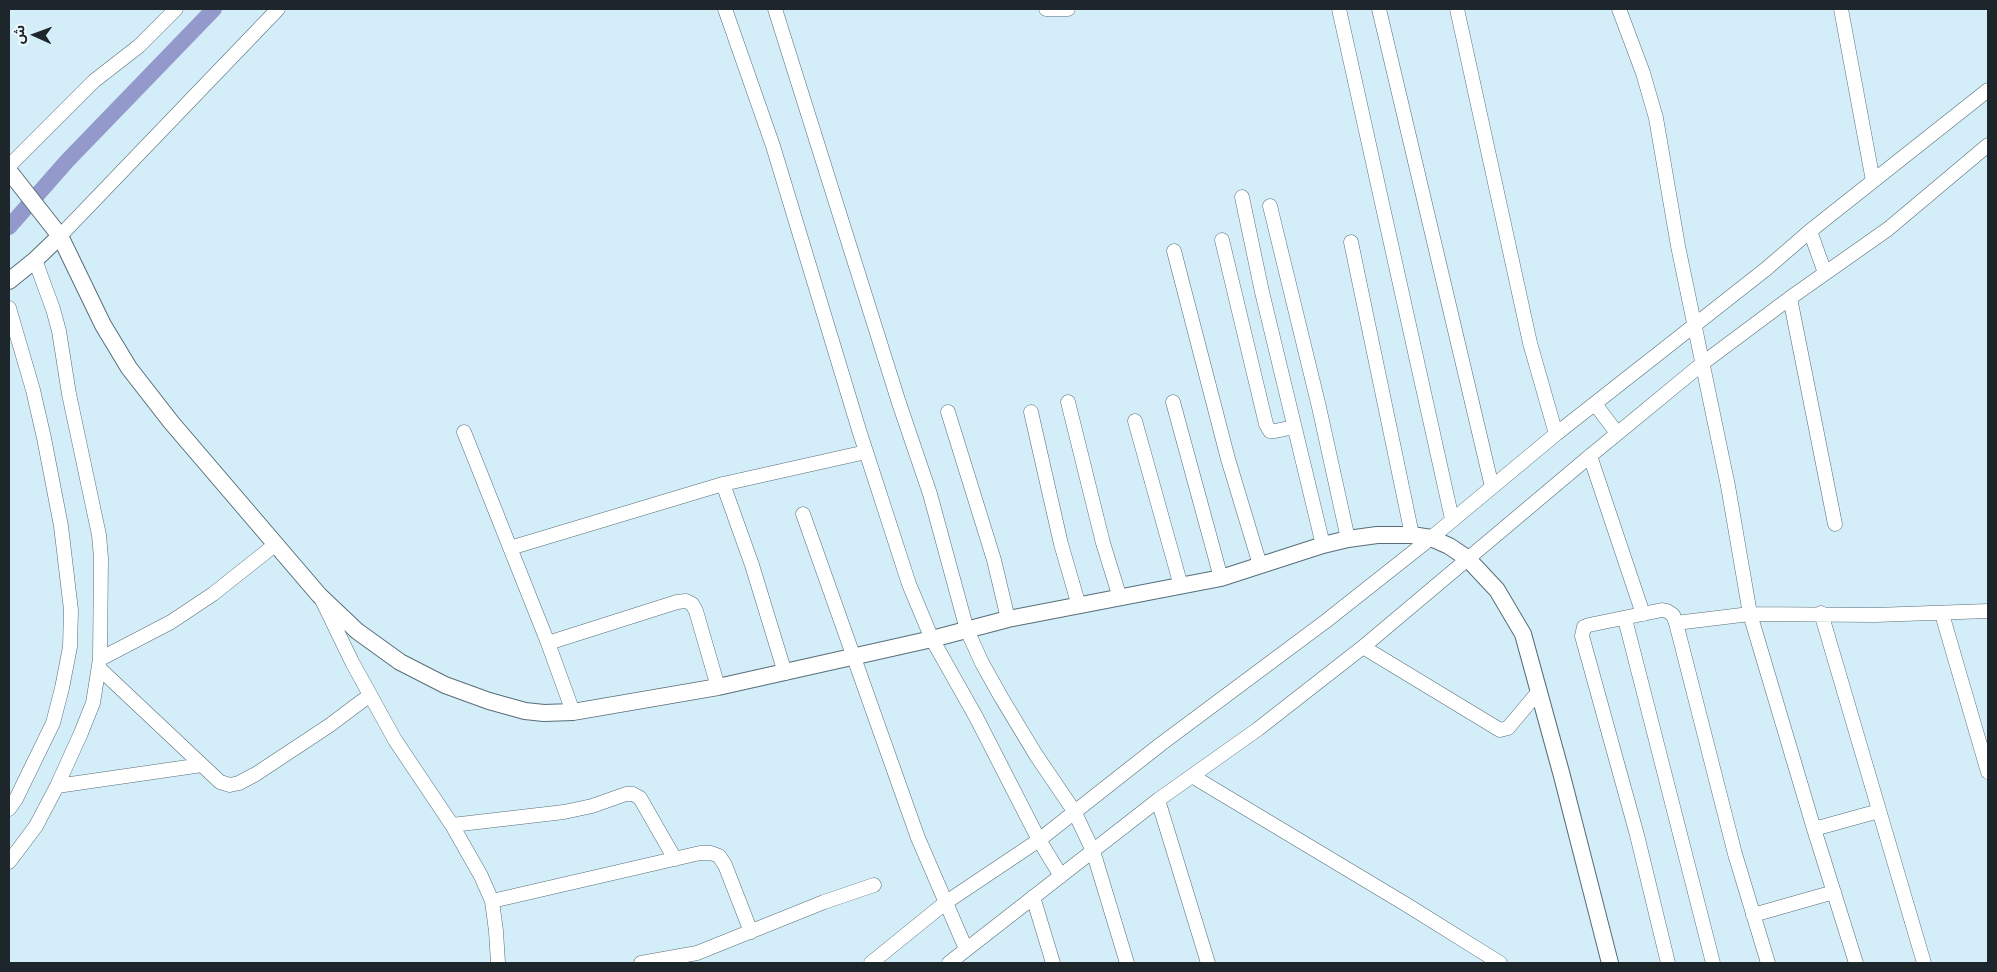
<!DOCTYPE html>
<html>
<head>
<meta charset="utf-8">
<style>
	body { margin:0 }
	#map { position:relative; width:1997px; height:972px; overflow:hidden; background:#d3eef9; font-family:"Fira Sans Condensed","Noto Sans Arabic",sans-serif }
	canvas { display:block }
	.frame { position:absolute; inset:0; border:10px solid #1d272b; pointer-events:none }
	.north { position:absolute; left:10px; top:10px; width:50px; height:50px; -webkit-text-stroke:4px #eef8fd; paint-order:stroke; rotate:272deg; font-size:14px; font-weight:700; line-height:20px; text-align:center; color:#1d272b }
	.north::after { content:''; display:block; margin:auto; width:18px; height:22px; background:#1d272b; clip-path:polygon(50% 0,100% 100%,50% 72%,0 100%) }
</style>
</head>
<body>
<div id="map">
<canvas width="1997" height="972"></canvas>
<div class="frame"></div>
<div class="north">ش</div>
</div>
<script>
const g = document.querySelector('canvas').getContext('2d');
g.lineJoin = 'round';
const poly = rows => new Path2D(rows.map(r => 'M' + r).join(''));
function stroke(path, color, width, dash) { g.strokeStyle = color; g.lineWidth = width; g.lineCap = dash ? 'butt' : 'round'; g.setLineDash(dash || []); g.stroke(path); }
stroke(poly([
	[9,227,67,161,214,9]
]), '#9499cb', 16);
const minor = poly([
	[725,9,773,146,859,430,909,584,932,639,976,717,1039,840,1061,876],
	[775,9,899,403,930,494,967,630,982,663,1001,697,1036,755,1074,811,1093,851,1127,963],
	[1046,9,1068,9],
	[1339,9,1452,519],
	[1379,9,1492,487],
	[1457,9,1530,343,1556,434],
	[1619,9,1643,73,1656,118,1678,246,1728,486,1750,614,1814,829,1856,963],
	[1841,9,1873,181],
	[9,166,94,81,139,46,176,9],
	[1242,197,1262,292,1323,545],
	[1270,206,1319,407,1348,539],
	[1810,231,1825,273],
	[60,236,278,9],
	[1222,240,1266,424,1270,431,1275,431,1294,427],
	[1351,242,1412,535],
	[1174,251,1228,459,1260,565],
	[1790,298,1835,524],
	[9,308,33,390,44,438,61,526,71,610,70,647,62,688,53,723,16,799,9,809],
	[1068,402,1103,543,1120,598],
	[1173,402,1221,578],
	[1595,404,1617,433],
	[948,412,994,560,1008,619],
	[1031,412,1061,544,1079,606],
	[1135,421,1181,586],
	[464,432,548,643,573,712],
	[1590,456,1643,614],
	[723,484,752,565,785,673],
	[803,514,918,838,966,949],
	[510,548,723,484,866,452],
	[322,600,352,662,395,740,452,825,481,876,492,901,496,931,498,963],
	[1821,613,1924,963],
	[1942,614,1988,772],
	[1625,619,1713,963],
	[1676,623,1750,614,1875,615,1988,611],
	[548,643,677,602,686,601,692,604,696,611,718,687],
	[1363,647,1500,730,1508,728,1539,691],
	[100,659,171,622,213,594,276,544],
	[100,669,220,782,230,785,239,783,256,774,330,725,370,695],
	[1192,776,1407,905,1500,963],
	[57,786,202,765],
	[1158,800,1208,963],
	[452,825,564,812,592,806,626,794,633,794,640,798,675,859],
	[1814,829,1879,811],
	[9,862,36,826,57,786,81,733,93,703,100,659,101,558,99,535,69,394,59,331,53,309,35,260],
	[1033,897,1053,963],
	[492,901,700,853,711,853,719,856,725,865,751,932],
	[1753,915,1834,892],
	[641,963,697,953,824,902,874,885],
	[871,963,945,903,1039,840,1161,744,1326,621,1431,538,1556,434,1766,269,1810,231,1988,90],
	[949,963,1158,800,1258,729,1363,647,1590,456,1703,363,1790,298,1888,229,1988,145],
	[1668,963,1637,835,1582,636,1584,627,1589,625,1662,610,1667,611,1673,615,1676,623,1735,854,1768,963]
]);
const tertiary = poly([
	[9,171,60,236,103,325,129,368,171,422,319,595,357,631,400,662,445,685,489,701,525,711,544,713,573,712,718,687,932,639,1008,619,1221,578,1323,545,1348,539,1377,535,1412,535,1431,538,1449,546,1467,558,1497,590,1523,634,1562,776,1610,963],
	[9,281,35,260,60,236]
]);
stroke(minor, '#576e78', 15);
stroke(tertiary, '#576e78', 18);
stroke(minor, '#fff', 14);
stroke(tertiary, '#fff', 16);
</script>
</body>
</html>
